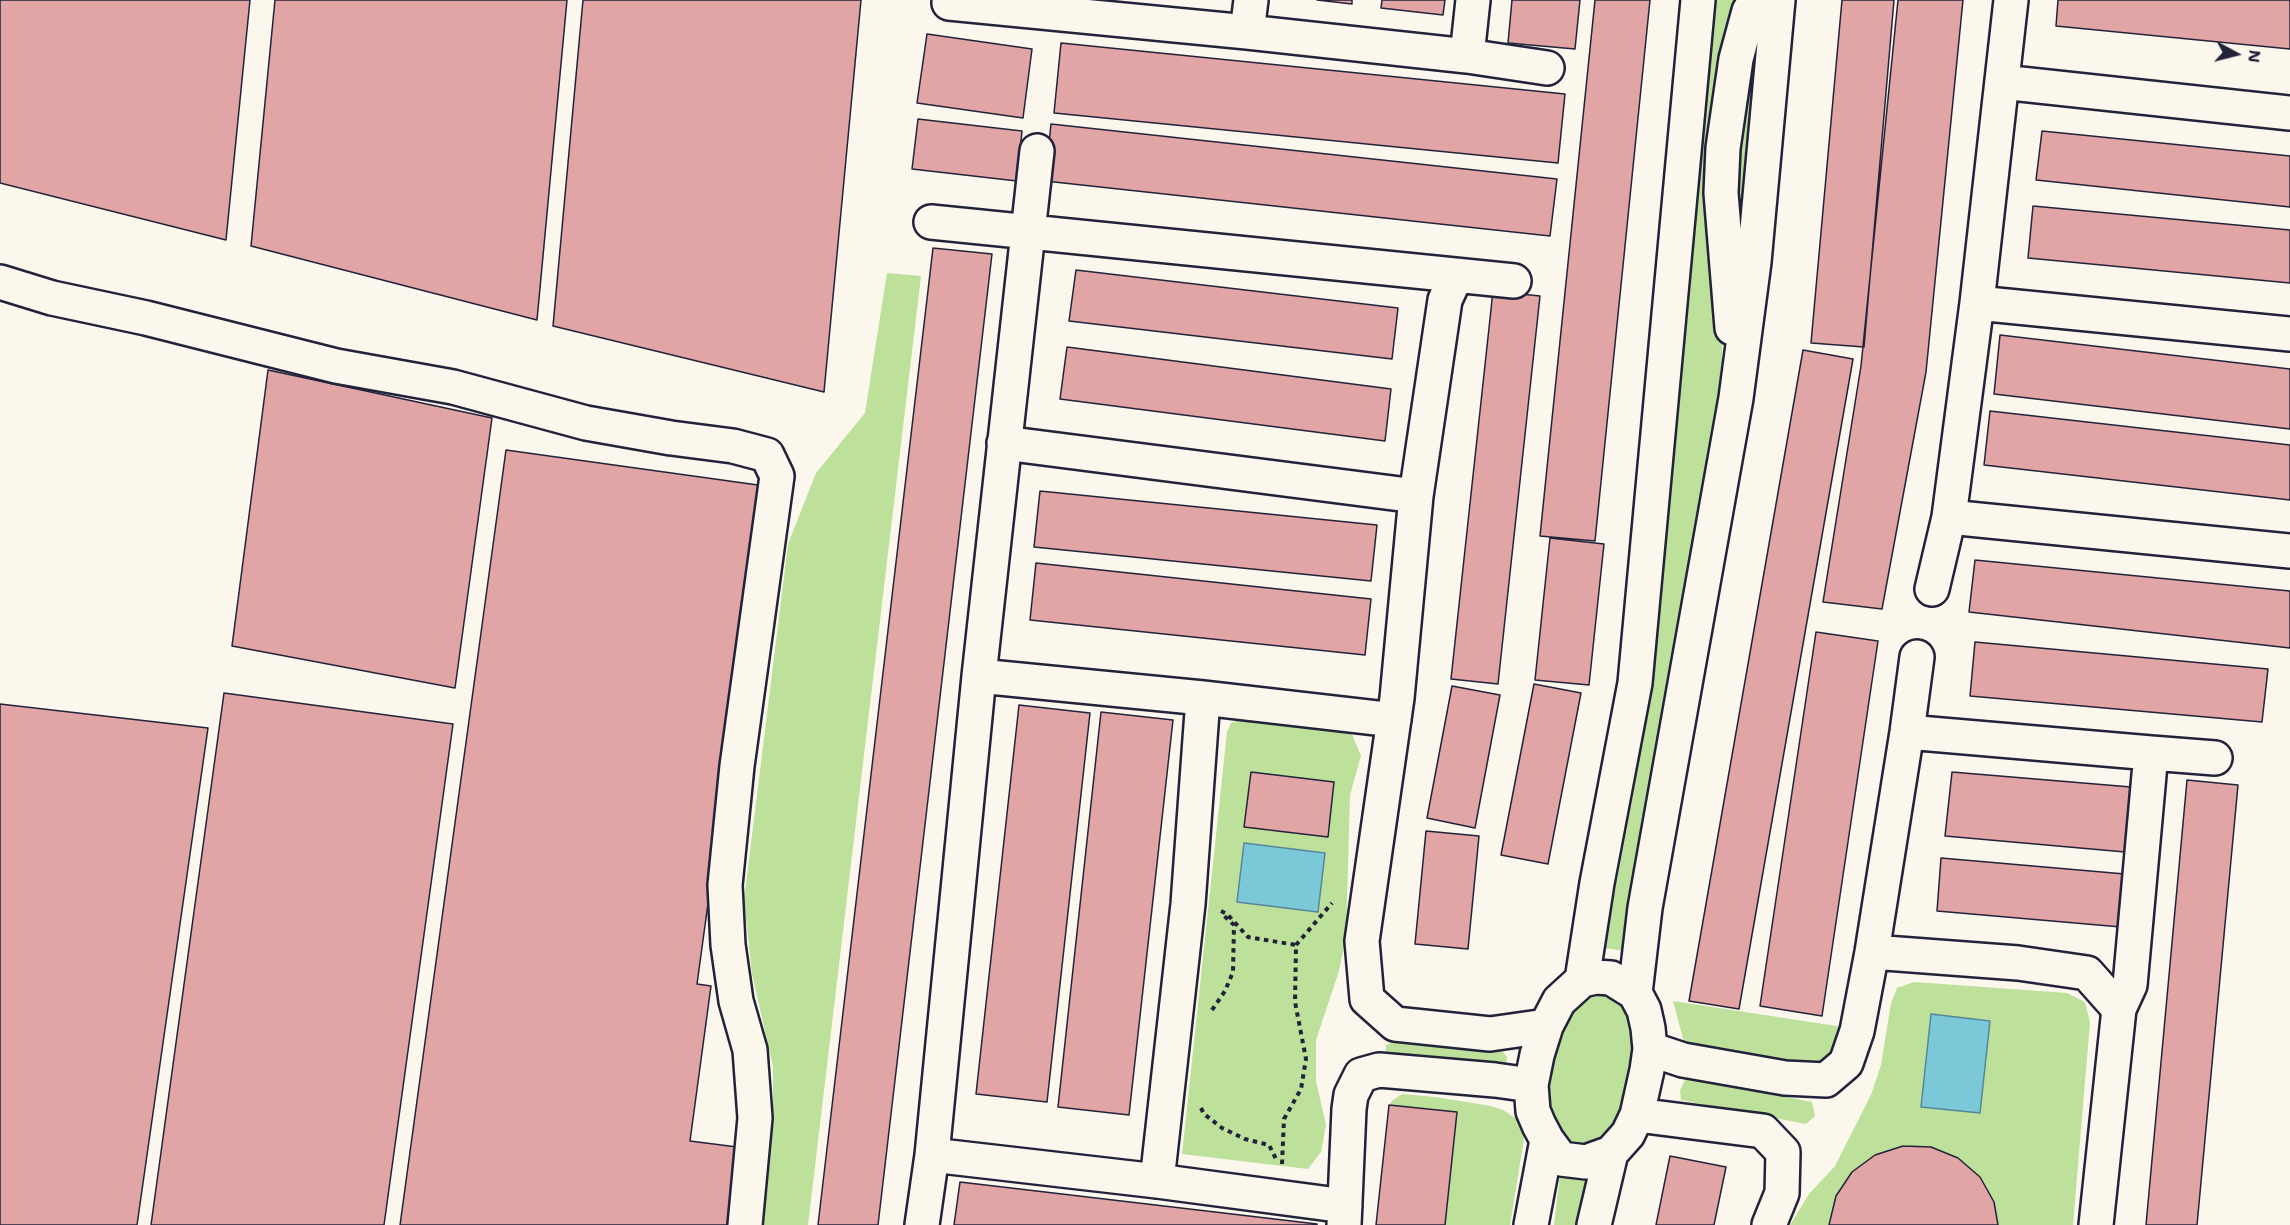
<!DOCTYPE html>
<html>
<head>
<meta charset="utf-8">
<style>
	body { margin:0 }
	#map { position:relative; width:2290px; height:1225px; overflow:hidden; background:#fbf7ec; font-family:"Shantell Sans",sans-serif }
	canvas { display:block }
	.north { position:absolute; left:2206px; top:24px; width:60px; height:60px; -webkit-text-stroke:4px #fbf7ec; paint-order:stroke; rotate:97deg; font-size:16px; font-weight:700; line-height:24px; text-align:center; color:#22223b }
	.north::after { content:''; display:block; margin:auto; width:21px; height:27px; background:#22223b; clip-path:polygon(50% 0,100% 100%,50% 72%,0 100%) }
</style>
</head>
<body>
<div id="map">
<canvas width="2290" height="1225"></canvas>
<div class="north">N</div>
</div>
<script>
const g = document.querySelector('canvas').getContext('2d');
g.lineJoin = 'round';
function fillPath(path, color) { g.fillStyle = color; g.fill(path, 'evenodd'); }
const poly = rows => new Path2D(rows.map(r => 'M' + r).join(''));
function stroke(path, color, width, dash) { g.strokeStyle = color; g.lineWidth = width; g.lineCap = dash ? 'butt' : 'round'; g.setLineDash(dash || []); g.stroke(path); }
fillPath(poly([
	[1714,0,1746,0,1722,334,1722,386,1625,951,1604,948,1632,802,1654,664,1666,515,1687,324],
	[1764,31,1745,235,1735,232,1730,169,1746,64],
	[887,273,921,276,808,1225,760,1225,773,1122,773,1066,752,974,744,900,788,544,816,473,865,413],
	[1239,720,1351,732,1361,756,1350,795,1346,936,1339,971,1316,1040,1316,1081,1326,1125,1321,1152,1308,1169,1182,1154,1227,732,1231,723],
	[1914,982,2067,993,2085,1002,2090,1022,2073,1225,1790,1225,1809,1194,1835,1166,1871,1095,1881,1065,1891,1003,1897,988],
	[1593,994,1607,994,1621,1001,1630,1015,1634,1054,1620,1117,1610,1134,1592,1147,1571,1145,1559,1133,1552,1117,1549,1094,1549,1078,1566,1023,1580,1003],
	[1673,1001,1843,1027,1833,1052,1820,1067,1685,1046],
	[1396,1041,1502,1051,1507,1057,1506,1064,1499,1069,1391,1058,1386,1053,1386,1045],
	[1686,1078,1812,1102,1815,1116,1806,1124,1681,1100,1680,1090],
	[1402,1094,1435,1097,1491,1106,1503,1110,1521,1122,1524,1139,1510,1225,1445,1225,1457,1112,1389,1105,1393,1100],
	[1560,1175,1589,1178,1577,1225,1554,1225]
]), '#bde09a');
const water = poly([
	[1244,843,1325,853,1318,912,1237,902,1244,843],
	[1931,1014,1990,1021,1980,1113,1921,1107,1931,1014]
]);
fillPath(water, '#7bc8d9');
stroke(water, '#57869a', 1.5);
const building = poly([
	[0,0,250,0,226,240,0,183,0,0],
	[275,0,567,0,537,320,251,246,275,0],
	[583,0,861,0,824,392,553,326,583,0],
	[1317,0,1352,0,1352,4,1317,0],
	[1382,0,1445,0,1443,15,1381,8,1382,0],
	[1512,0,1580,0,1575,49,1508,43,1512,0],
	[1595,0,1650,0,1595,541,1540,536,1595,0],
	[1842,0,1894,0,1864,347,1811,343,1842,0],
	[1898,0,1963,0,1926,372,1882,609,1823,602,1861,366,1898,0],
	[2058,0,2290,0,2290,49,2056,26,2058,0],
	[927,34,1032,49,1023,118,917,103,927,34],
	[1061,43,1565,94,1558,163,1054,113,1061,43],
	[918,119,1022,131,1017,181,912,169,918,119],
	[1051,124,1557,179,1550,236,1045,181,1051,124],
	[2042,131,2290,156,2290,207,2036,180,2042,131],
	[2033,206,2290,230,2290,283,2028,258,2033,206],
	[933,248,992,254,878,1225,818,1225,933,248],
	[1076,270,1398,308,1392,359,1069,321,1076,270],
	[1493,291,1540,296,1498,684,1451,679,1493,291],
	[2000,335,2290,369,2290,429,1994,394,2000,335],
	[1067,347,1391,389,1385,441,1060,399,1067,347],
	[1803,350,1853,359,1739,1009,1689,1001,1803,350],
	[268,370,492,418,455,688,232,646,268,370],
	[1990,411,2290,445,2290,500,1984,465,1990,411],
	[506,450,765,486,697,984,711,986,690,1141,745,1148,734,1225,400,1225,506,450],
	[1040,491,1377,525,1371,581,1034,547,1040,491],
	[1550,538,1604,544,1589,685,1535,680,1550,538],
	[1975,560,2290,591,2290,648,1969,612,1975,560],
	[1036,563,1371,599,1365,655,1030,620,1036,563],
	[1816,632,1878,641,1822,1016,1760,1006,1816,632],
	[1975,642,2268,669,2262,722,1970,696,1975,642],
	[1534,684,1581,693,1548,864,1501,855,1534,684],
	[1452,686,1500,695,1475,828,1427,818,1452,686],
	[224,693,453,724,384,1225,151,1225,224,693],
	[0,704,208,728,137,1225,0,1225,0,704],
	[1019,705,1090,713,1047,1102,976,1094,1019,705],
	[1101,712,1173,720,1129,1115,1058,1107,1101,712],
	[1251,772,1334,782,1328,837,1244,827,1251,772],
	[1952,772,2131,787,2125,852,1945,836,1952,772],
	[2187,780,2238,785,2197,1225,2146,1225,2187,780],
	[1426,831,1479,836,1468,949,1415,944,1426,831],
	[1941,858,2125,874,2121,927,1937,911,1941,858],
	[1389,1105,1457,1112,1445,1225,1376,1225,1389,1105],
	[1903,1146,1931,1147,1958,1158,1980,1177,1994,1202,1998,1225,1829,1225,1836,1196,1852,1172,1875,1155,1903,1146],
	[1670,1156,1726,1167,1714,1225,1656,1225,1670,1156],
	[960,1182,1317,1224,1317,1225,954,1225,960,1182]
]);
fillPath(building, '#e0a5a4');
stroke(building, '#22223b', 1.5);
const minor = poly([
	[1698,0,1635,683,1597,883,1582,980,1559,1001,1546,1026,1537,1055,1531,1085,1533,1111,1539,1125,1547,1140,1561,1159,1586,1162,1611,1153,1628,1134,1637,1115,1647,1070,1650,1049,1648,1028,1644,1010,1635,993,1645,908,1736,398,1754,262,1778,0],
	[949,3,1247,32,1467,56,1547,68],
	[1247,32,1251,0],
	[1467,56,1473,0],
	[2002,82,2290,113],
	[931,222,1514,281],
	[1456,276,1445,300,1416,496,1397,698,1362,941,1367,999,1395,1024,1490,1034,1546,1026],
	[0,282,52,298,146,318,336,366,453,387,586,423,671,438,733,446,767,455,777,476,737,766,725,885,728,945,736,1001,750,1050,755,1118,745,1225],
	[1977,303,2290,334],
	[1732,328,1721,193,1723,148,1736,59,1749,11,1756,0],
	[1004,443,1416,496],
	[1949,517,2290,551],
	[1932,589,1949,517,1977,303,2011,0],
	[979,676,1203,698,1394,720],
	[1907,732,2151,753],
	[1872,952,2018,963,2087,973,2119,1009,2130,985,2151,753,2215,758],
	[1582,980,1596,977,1611,978,1635,993],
	[1650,1049,1683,1060,1785,1078,1826,1080,1846,1063,1857,1031,1872,952,1907,732,1917,657],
	[1637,1115,1763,1131,1783,1152,1782,1193,1769,1225],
	[932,1155,1157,1181,1345,1206],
	[1157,1181,1188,904,1203,698],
	[922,1225,932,1155,979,676,1037,151],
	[1344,1225,1349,1109,1351,1095,1361,1075,1379,1070,1495,1080,1531,1085],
	[1531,1225,1547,1140],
	[1594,1225,1611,1153],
	[2096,1225,2119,1009]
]);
stroke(minor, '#22223b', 38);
stroke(poly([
	[1221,911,1227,914,1248,937,1296,945],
	[1212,1010,1225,991,1233,972,1234,925,1222,914],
	[1201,1108,1204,1114,1222,1128,1245,1139,1269,1145,1277,1161],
	[1282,1164,1284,1119,1301,1089,1306,1059,1295,1002,1296,945,1332,903]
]), '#22223b', 4, [4.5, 4.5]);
stroke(minor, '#fbf7ec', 33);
</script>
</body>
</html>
